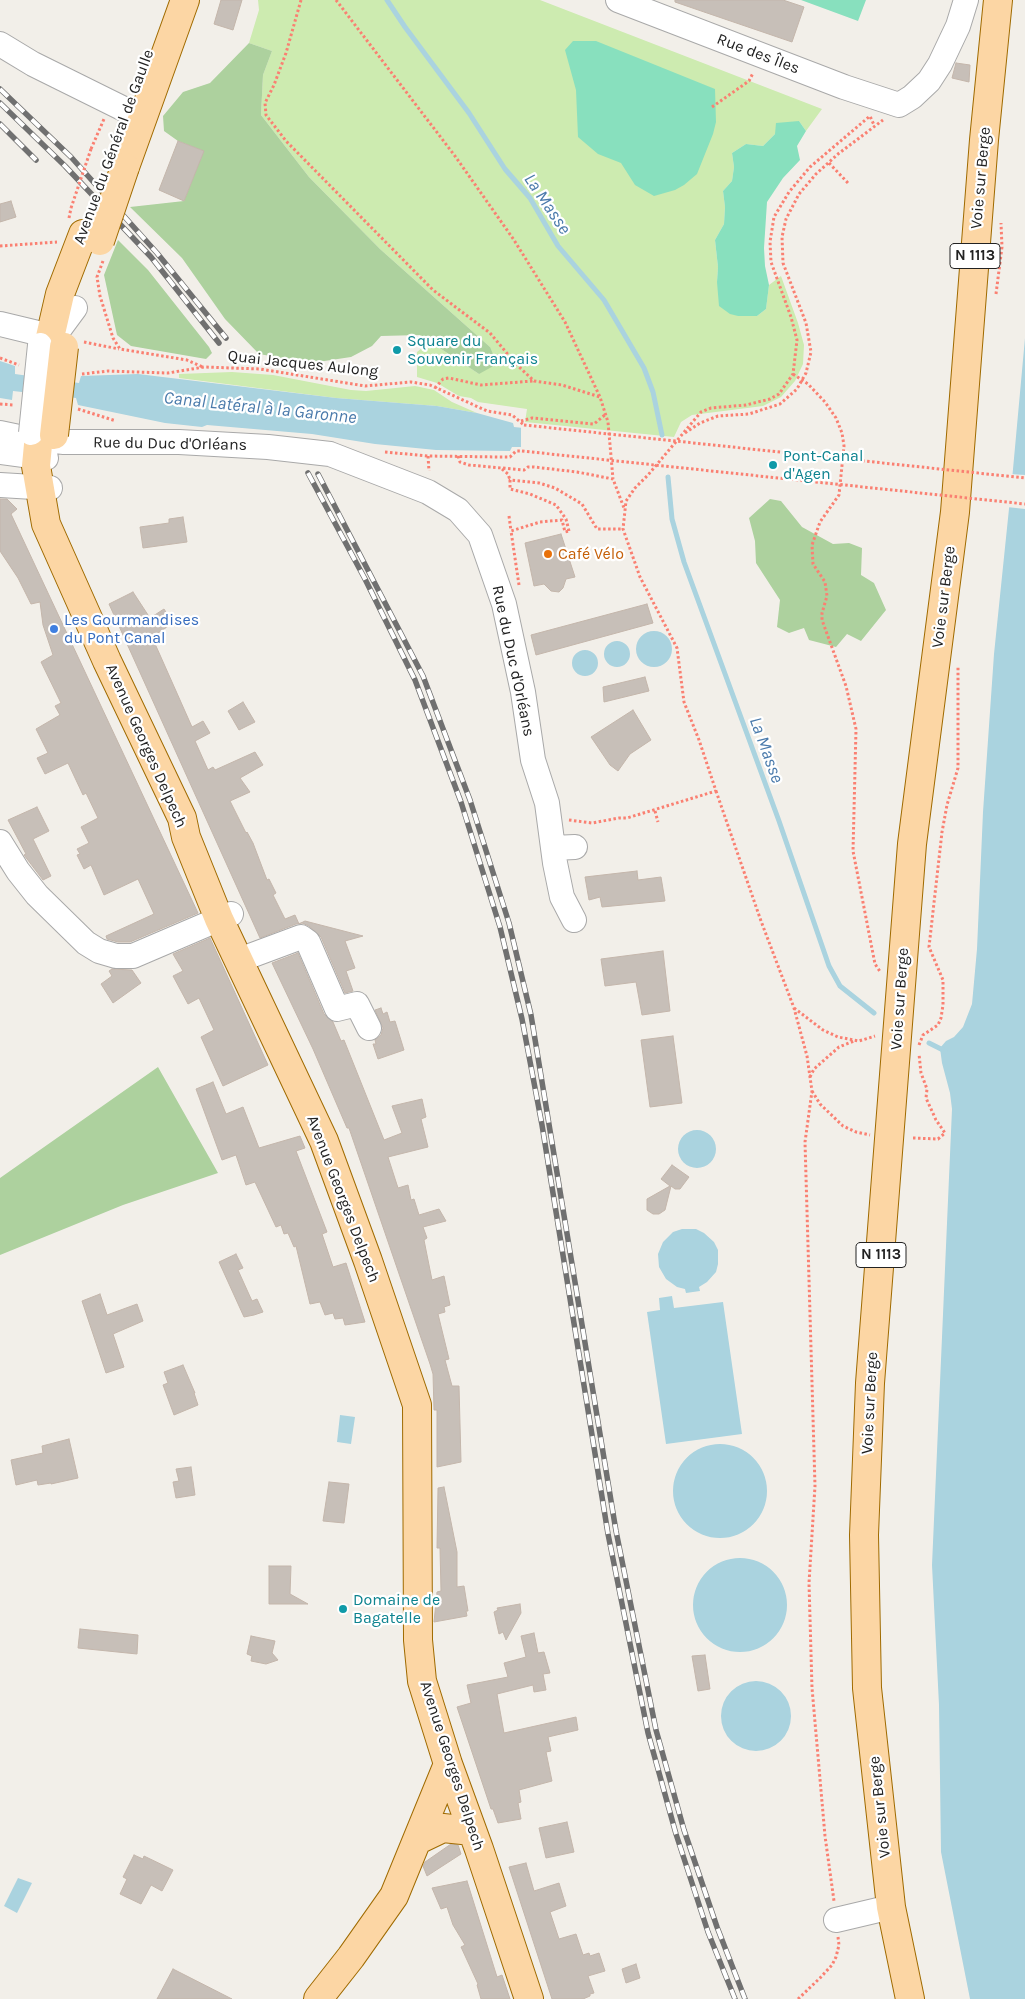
<!DOCTYPE html>
<html>
<head>
<meta charset="utf-8">
<style>
	body { margin:0 }
	canvas { display:block; background:#f2efe9 }
</style>
</head>
<body>
<canvas width="1025" height="1999"></canvas>
<script>
const g = document.querySelector('canvas').getContext('2d');
g.lineJoin = 'round';
function fillPath(path, color) { g.fillStyle = color; g.fill(path, 'evenodd'); }
const poly = rows => new Path2D(rows.map(r => 'M' + r).join(''));
function stroke(path, color, width, dash) { g.strokeStyle = color; g.lineWidth = width; g.lineCap = dash ? 'butt' : 'round'; g.setLineDash(dash || []); g.stroke(path); }
function drawText(font, color, halo, rows, align = 'center') {
  g.font = font + ' Karla,sans-serif'; g.lineWidth = 4.5; g.setLineDash([]); g.textBaseline = 'middle'; g.strokeStyle = halo; g.fillStyle = color; for (const [text, x, y, turn = 0] of rows) {
    g.save(); g.translate(x, y); g.rotate((+turn || 0) * Math.PI / 180); g.textAlign = isNaN(turn) ? turn : align; if (halo) g.strokeText(text, 0, 0); g.fillText(text, 0, 0); g.restore();
  }
}
fillPath(poly([
	[258,0,540,0,822,109,806,131,799,121,775,134,763,146,746,144,732,153,734,167,732,181,723,191,725,207,724,224,715,240,718,267,717,282,738,316,757,316,766,309,769,285,781,276,798,323,804,345,803,364,795,381,781,397,763,406,692,415,681,422,674,437,525,422,527,409,478,402,471,398,459,396,437,383,417,377,417,352,422,348,420,335,479,374,490,347,380,249,309,177,261,115,263,75,272,51,249,43,259,10],
	[232,372,273,375,351,390,366,391,415,386,434,390,452,402,477,413,437,406,336,398,179,378,179,374]
]), '#cdebb0');
fillPath(poly([
	[249,43,272,51,263,75,261,115,309,177,380,249,490,347,497,364,479,374,420,335,381,336,372,346,351,357,311,363,259,354,225,319,182,258,130,207,184,201,203,151,178,141,164,131,163,116,183,92,210,83],
	[118,240,148,270,209,347,212,353,206,359,131,346,117,335,104,275],
	[770,499,781,501,802,527,833,544,849,543,862,548,861,575,874,583,886,610,861,641,847,634,836,647,809,640,804,628,789,633,777,627,780,600,756,563,755,541,749,518],
	[158,1067,218,1173,123,1205,0,1255,0,1178]
]), '#add19e');
fillPath(poly([
	[801,0,866,0,858,21],
	[573,41,596,41,715,89,716,122,713,134,697,174,684,185,675,190,654,196,635,185,621,163,598,154,578,137,576,90,565,50],
	[799,121,806,131,797,146,800,160,783,178,767,202,764,248,765,266,769,285,766,309,757,316,738,316,730,314,719,306,717,282,718,267,715,240,724,224,725,207,723,191,732,181,734,167,732,153,746,144,763,146,775,134,776,123]
]), '#88e0be');
fillPath(poly([
	[1025,338,1025,1999,970,1999,941,1852,939,1705,932,1565,952,1109,950,1093,942,1063,940,1048,946,1041,954,1037,963,1027,972,1004,977,949,983,812,994,654,1010,499,520,447,512,447,510,451,436,450,375,444,312,434,207,425,202,427,165,423,78,405,76,398,13,391,12,400,0,398,0,361,15,366,15,374,79,383,81,376,138,374,336,398,437,406,477,413,513,423,514,427,1012,480],
	'636 649a18 18 0 1 1 36 0a18 18 0 1 1-36 0Z',
	'604 654a13 13 0 1 1 26 0a13 13 0 1 1-26 0Z',
	'572 663a13 13 0 1 1 26 0a13 13 0 1 1-26 0Z',
	'678 1149a19 19 0 1 1 38 0a19 19 0 1 1-38 0Z',
	[682,1229,696,1229,704,1233,714,1242,718,1250,718,1264,716,1272,707,1282,699,1287,700,1291,686,1293,685,1289,677,1287,666,1279,659,1267,658,1254,663,1242,673,1232],
	[672,1296,674,1308,723,1302,742,1434,666,1444,647,1312,660,1310,659,1298],
	[340,1415,355,1417,351,1444,337,1442],
	'673 1491a47 47 0 1 1 94 0a47 47 0 1 1-94 0Z',
	'693 1605a47 47 0 1 1 94 0a47 47 0 1 1-94 0Z',
	'721 1716a35 35 0 1 1 70 0a35 35 0 1 1-70 0Z',
	[18,1878,32,1883,17,1913,4,1906]
]), '#aad3df');
fillPath(poly([
	[524,425,1010,478,1010,474,1025,475,1025,509,1007,507,1008,501,521,449,521,427]
]), '#f2efe9');
stroke(poly([
	[387,0,405,27,469,113,505,169,530,198,558,246,604,300,644,368,653,392,662,435],
	[668,477,672,519,684,562,779,821,829,966,840,986,874,1013],
	[929,1043,945,1051]
]), '#aad3df', 5);
const building = poly([
	[221,0,242,0,233,30,214,24,221,0],
	[675,0,783,0,804,7,792,42,707,13,675,2,675,0],
	[956,63,970,65,969,82,952,78,956,63],
	[178,141,204,151,184,201,159,190,178,141],
	[11,201,16,217,0,222,0,204,11,201],
	[0,499,7,499,17,509,11,514,198,913,130,942,118,942,107,939,106,936,154,914,138,879,104,895,91,865,84,869,77,855,80,854,77,849,89,843,81,827,98,818,86,793,83,795,68,763,45,774,37,758,48,753,36,729,60,715,55,706,61,703,41,662,53,655,43,625,40,602,31,604,18,578,0,551,0,499],
	[183,517,187,542,143,548,140,527,169,523,169,519,183,517],
	[561,534,575,577,566,579,563,588,559,592,551,591,544,584,534,586,525,543,561,534],
	[133,592,150,618,164,609,173,623,152,637,192,727,203,721,210,733,195,741,208,770,213,767,215,770,255,752,263,765,240,778,250,792,230,801,246,833,247,832,253,843,267,880,269,879,276,893,273,895,285,919,295,915,299,924,305,921,363,936,345,941,355,968,346,971,353,991,345,993,321,937,309,926,302,923,296,924,260,938,109,604,133,592],
	[647,604,653,623,536,655,531,635,647,604],
	[645,677,649,691,604,702,603,687,645,677],
	[243,702,255,722,239,730,228,711,243,702],
	[633,710,651,740,630,754,618,771,610,765,591,737,633,710],
	[37,807,49,831,33,839,51,876,43,880,24,855,26,854,8,820,37,807],
	[637,871,638,880,661,877,665,901,602,907,600,897,589,900,585,877,637,871],
	[210,938,268,1065,223,1086,201,1037,214,1030,199,998,188,1004,173,976,183,971,173,954,210,938],
	[663,951,670,1011,642,1015,636,982,605,986,601,959,663,951],
	[298,953,324,1014,333,1022,341,1041,344,1040,384,1140,402,1133,392,1106,422,1099,426,1117,421,1119,428,1147,388,1157,398,1188,408,1185,411,1200,414,1199,419,1215,439,1209,446,1221,423,1227,427,1238,424,1240,432,1280,444,1276,450,1305,444,1307,445,1312,438,1314,449,1359,445,1360,452,1386,459,1386,461,1462,437,1467,437,1410,434,1410,433,1374,430,1364,349,1128,347,1128,313,1049,272,963,298,953],
	[112,969,132,970,141,983,113,1003,101,984,112,976,109,971,112,969],
	[381,1008,383,1014,387,1012,390,1022,395,1021,404,1050,378,1059,373,1044,376,1044,375,1040,381,1035,383,1028,375,1010,381,1008],
	[673,1036,682,1103,650,1107,641,1040,673,1036],
	[213,1082,226,1114,243,1107,259,1148,300,1136,305,1148,296,1151,327,1232,322,1234,333,1267,346,1263,365,1322,345,1325,343,1318,335,1319,333,1313,325,1315,320,1302,310,1304,296,1246,294,1247,288,1233,284,1234,281,1225,276,1227,255,1182,246,1185,236,1155,222,1160,196,1089,213,1082],
	[672,1165,689,1177,680,1189,675,1189,671,1186,665,1210,659,1214,653,1214,647,1210,647,1199,670,1186,661,1179,672,1165],
	[236,1254,243,1268,238,1270,252,1301,257,1299,263,1312,254,1315,244,1317,219,1262,236,1254],
	[100,1294,107,1315,137,1304,143,1321,113,1334,124,1367,106,1373,82,1301,100,1294],
	[183,1365,195,1393,194,1393,198,1405,174,1415,163,1385,168,1383,164,1372,183,1365],
	[69,1439,78,1478,51,1484,51,1483,38,1485,37,1480,16,1485,11,1460,43,1453,42,1446,69,1439],
	[191,1467,195,1495,176,1498,173,1482,179,1481,176,1469,191,1467],
	[329,1482,349,1484,344,1523,323,1521,329,1482],
	[444,1487,457,1552,457,1587,464,1586,468,1611,466,1611,467,1616,434,1622,437,1592,441,1591,440,1548,437,1548,438,1488,444,1487],
	[269,1566,291,1566,290,1594,308,1604,269,1604,269,1566],
	[520,1604,521,1613,506,1640,503,1632,499,1634,494,1612,498,1610,497,1608,520,1604],
	[80,1629,138,1635,137,1654,78,1648,80,1629],
	[534,1633,538,1653,544,1652,550,1673,543,1674,546,1690,534,1692,533,1685,497,1694,504,1733,576,1717,578,1730,548,1737,551,1751,546,1752,552,1781,519,1790,521,1802,518,1803,521,1819,498,1823,493,1809,491,1809,457,1707,471,1703,467,1685,508,1677,504,1663,526,1657,521,1636,534,1633],
	[251,1636,275,1641,272,1653,278,1660,266,1664,251,1661,252,1656,247,1654,251,1636],
	[705,1655,710,1689,698,1691,692,1656,705,1655],
	[567,1822,574,1852,546,1858,539,1828,567,1822],
	[451,1844,458,1845,461,1854,427,1876,423,1866,425,1862,451,1844],
	[134,1855,143,1859,144,1856,173,1870,162,1891,151,1885,141,1904,120,1894,127,1879,123,1877,134,1855],
	[526,1863,534,1891,559,1883,566,1906,550,1912,559,1939,576,1934,583,1955,589,1953,590,1956,599,1953,605,1971,588,1976,594,1993,590,1994,590,1996,583,1999,552,1999,509,1867,526,1863],
	[467,1881,497,1977,502,1975,510,1999,481,1999,477,1985,478,1984,461,1947,465,1945,453,1925,447,1907,441,1909,432,1888,467,1881],
	[636,1964,640,1978,626,1983,622,1969,636,1964],
	[173,1969,232,1999,157,1999,173,1969]
]);
fillPath(building, '#c7bfb8');
stroke(building, '#c4b6ab', 1);
const minor = poly([
	[618,0,844,87,899,105,912,97,929,81,940,64,958,26,966,0],
	[0,44,33,64,142,118],
	[0,324,50,336,55,347],
	[50,336,61,327,75,308],
	[0,433,19,437,64,442,179,442,268,447,330,454,428,492,458,510,480,535,504,604,523,692,533,760,547,803,555,863,562,897,574,920],
	[0,452,46,458],
	[0,485,50,488],
	[0,842,18,871,37,895,86,943,99,951,116,956,133,956,231,914],
	[553,848,575,847],
	[250,956,301,937,308,942,337,1009,357,1004,369,1028],
	[836,1920,891,1907]
]);
const major = poly([
	[125,167,185,0],
	[48,346,60,294,83,234],
	[39,434,36,466,46,524,107,661,182,818,186,837,219,919,324,1141,368,1261,417,1405,418,1640,422,1681,448,1764,479,1849,529,1999],
	[418,1840,443,1828,472,1831],
	[318,1999,351,1957,394,1896,448,1764],
	[910,1999,891,1907,867,1688,864,1535,870,1383,912,844,955,512,984,140,998,0]
]);
stroke(minor, '#a9a9a9', 26);
stroke(major, '#a06b00', 30);
stroke(poly([
	[301,0,286,53,274,85,265,103,266,115,286,141,433,290,490,333,516,364,534,381,562,385,600,397],
	[336,0,455,156,514,240,565,322,600,397,608,422,613,479],
	[712,107,749,81,753,73],
	[91,149,104,119],
	[829,163,848,183],
	[69,218,71,208],
	[0,246,57,242],
	[103,261,97,277,100,296,113,338,120,349,187,360,203,367],
	[996,294,1002,247,1001,223],
	[84,342,119,349],
	[0,358,19,365],
	[82,374,108,371,168,373,204,367,260,369,365,386,411,382,430,385,487,411,512,415,524,425],
	[793,374,808,384,825,402,836,418,842,433,844,446,839,495,820,522,812,545,813,564,825,582,827,596,822,613,822,620,846,686,856,729,853,851,875,964,881,973],
	[435,388,443,379,449,378,481,385,533,381],
	[0,404,14,405],
	[78,409,116,421],
	[521,421,532,418,594,424,606,414],
	[685,433,700,423,718,416,749,414,780,404,797,389,802,380,806,373,811,352,806,323,783,263,782,237,786,219,799,194,816,174,838,154,883,120],
	[385,452,428,456,501,457,510,457,516,451,522,451],
	[428,456,429,471],
	[458,456,460,462,469,465,524,470,528,467,534,467,577,472,613,479,624,508],
	[502,469,508,474,510,480],
	[509,516,511,531],
	[569,531,566,519,556,505,530,494,510,489,510,480,539,483,555,488,582,504,597,529,623,529],
	[519,585,511,531,540,522,562,520,565,532,569,531],
	[716,791,761,921,794,1008,807,1056,812,1091,805,1142,815,1486,809,1583,812,1688,825,1836,834,1901],
	[655,811,658,822],
	[569,820,592,823,619,818,627,818,716,791,699,740,684,702,677,648,640,577,623,529,626,501,635,488,648,475,701,412,711,408,746,405,770,399,779,394,793,374,797,340,791,317,771,262,770,242,774,217,789,192,810,167,870,116,874,125],
	[794,1008,823,1030,838,1037,859,1041,875,1036],
	[919,1045,923,1035,938,1025,941,1018,943,1005,943,980,929,947,942,832,947,805,958,768,958,667],
	[810,1077,814,1069,839,1047,854,1041],
	[812,1091,820,1104,843,1126,856,1132,870,1135],
	[913,1138,938,1139,945,1133,936,1120,926,1098,927,1089,921,1073,919,1054],
	[798,1999,820,1978,832,1965,836,1957,839,1945,838,1937]
]), '#fa8072', 3, [2.5, 2.5]);
stroke(minor, '#fff', 24);
stroke(major, '#fcd6a4', 28);
const rail = poly([
	[0,89,71,157,157,253,226,338],
	[0,103,65,166,151,257,219,343],
	[0,124,36,160],
	[308,473,365,579,415,680,461,802,500,927,522,1019,542,1125,608,1534,648,1733,676,1834,708,1932,735,1999],
	[318,474,423,676,470,800,509,923,531,1015,616,1531,656,1730,684,1830,717,1927,745,1999]
]);
stroke(rail, '#707070', 5.5);
stroke(rail, '#fff', 4, [11]);
const minorBridge = poly([
	[31,433,40,345]
]);
const majorBridge = poly([
	[100,241,125,167],
	[54,435,64,347]
]);
stroke(minorBridge, '#a9a9a9', 26, []);
stroke(majorBridge, '#a06b00', 30, []);
stroke(poly([
	[71,208,91,149],
	[524,425,1025,478],
	[522,451,1025,504]
]), '#fa8072', 3, [2.5, 2.5]);
stroke(minorBridge, '#fff', 24);
stroke(majorBridge, '#fcd6a4', 28);
for (const [x, y, r, color] of [
	[397,350,5,"#0f9aa8"],
	[773,465,5,"#0f9aa8"],
	[548,554,5,"#e8710a"],
	[54,629,5,"#3f7fe0"],
	[343,1609,5,"#0f9aa8"]
]) { const dot = new Path2D(); dot.arc(x, y, r, 0, 2 * Math.PI); g.fillStyle = color; g.fill(dot); stroke(dot, '#fff', 2); }
for (const [x, y, w] of [
	[975,256,50],
	[881,1255,50]
]) { const box = new Path2D(); box.roundRect(x - w / 2, y - 12.5, w, 25, 4); g.fillStyle = '#fff'; g.fill(box); stroke(box, '#222', 1); }
drawText('bold 15px', '#222', null, [
	["N 1113",975,256],
	["N 1113",881,1255]
]);
drawText('16px', '#222', '#fff', [
	["Rue des Îles",758,54,21],
	["Avenue du Général de Gaulle",114,147,-70],
	["Voie sur Berge",981,178,-85],
	["Quai Jacques Aulong",303,364,6],
	["Rue du Duc d'Orléans",170,444,1],
	["Voie sur Berge",944,597,-83],
	["Rue du Duc d'Orléans",513,661,78],
	["Avenue Georges Delpech",146,746,66],
	["Voie sur Berge",900,999,-86],
	["Avenue Georges Delpech",343,1199,69],
	["Voie sur Berge",870,1403,-87],
	["Avenue Georges Delpech",452,1766,72],
	["Voie sur Berge",880,1807,-96]
]);
drawText('16px', '#0d838f', '#fff', [
	["Square du",407,341],
	["Souvenir Français",407,359],
	["Pont-Canal",783,456],
	["d'Agen",783,474],
	["Domaine de",353,1600],
	["Bagatelle",353,1618]
], 'left');
drawText('16px', '#c56008', '#fff', [
	["Café Vélo",558,554]
], 'left');
drawText('16px', '#366cbe', '#fff', [
	["Les Gourmandises",64,620],
	["du Pont Canal",64,638]
], 'left');
drawText('italic 18px', '#4a7aab', '#fff', [
	["La Masse",547,204,56],
	["Canal Latéral à la Garonne",260,408,6],
	["La Masse",766,750,70]
]);
</script>
</body>
</html>
